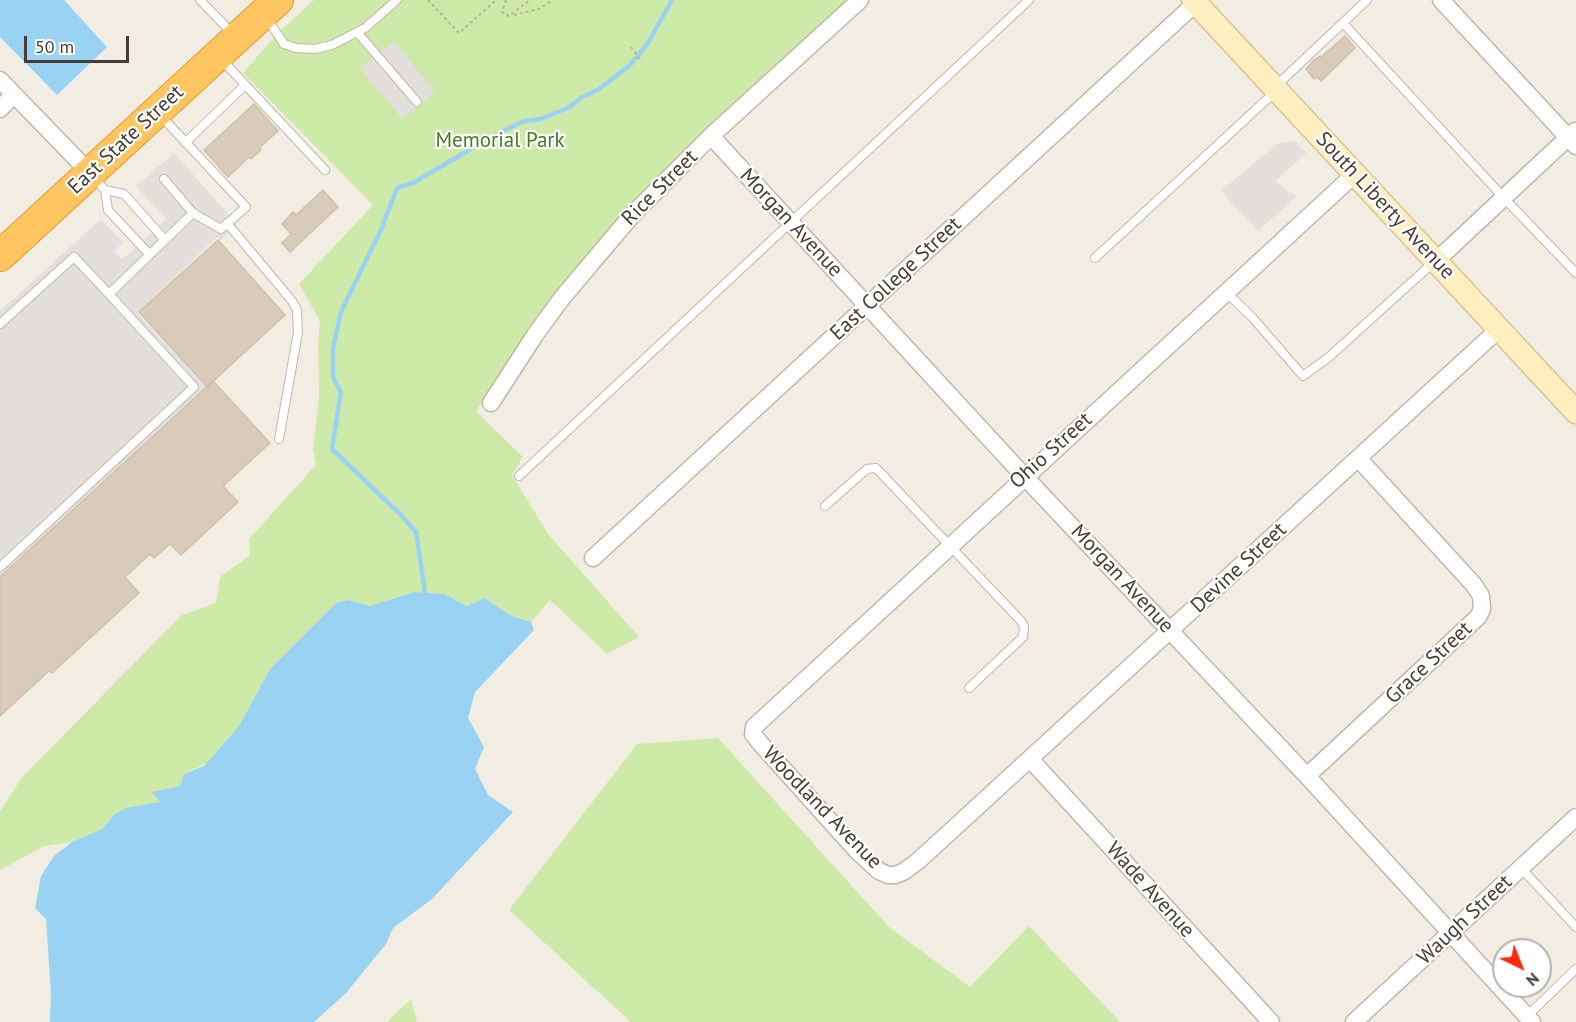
<!DOCTYPE html>
<html>
<head>
<meta charset="utf-8">
<style>
	body { margin:0 }
	#map { position:relative; width:1576px; height:1022px; overflow:hidden; background:#f2ede2; font-family:"PT Sans",sans-serif }
	canvas { display:block }
	.north { position:absolute; left:1492px; top:938px; width:60px; height:60px; box-sizing:border-box; background:#fff; border:2px solid #b4b1ad; border-radius:50%; rotate:137deg; font-size:16px; font-weight:700; line-height:24px; text-align:center; color:#443d33 }
	.north::after { content:''; display:block; margin:auto; width:21px; height:27px; background:#ff290d; clip-path:polygon(50% 0,100% 100%,50% 72%,0 100%) }
	.scale { position:absolute; left:24px; top:36px; width:105px; height:27px; box-sizing:border-box; border:3px solid #443d33; border-top:0; padding-left:8px; font-size:18px; line-height:21px; white-space:nowrap; color:#443d33; -webkit-text-stroke:4px #fff; paint-order:stroke }
</style>
</head>
<body>
<div id="map">
<canvas width="1576" height="1022"></canvas>
<div class="north">N</div>
<div class="scale">50 m</div>
</div>
<script>
const g = document.querySelector('canvas').getContext('2d');
g.lineJoin = 'round';
function fillPath(path, color) { g.fillStyle = color; g.fill(path, 'evenodd'); }
const poly = rows => new Path2D(rows.map(r => 'M' + r).join(''));
function stroke(path, color, width, dash) { g.strokeStyle = color; g.lineWidth = width; g.lineCap = dash ? 'butt' : 'round'; g.setLineDash(dash || []); g.stroke(path); }
function drawText(font, color, halo, rows, align = 'center') {
  g.font = font + ' "PT Sans",sans-serif'; g.lineWidth = 4.5; g.setLineDash([]); g.textBaseline = 'middle'; g.strokeStyle = halo; g.fillStyle = color; for (const [text, x, y, turn = 0] of rows) {
    g.save(); g.translate(x, y); g.rotate((+turn || 0) * Math.PI / 180); g.textAlign = isNaN(turn) ? turn : align; if (halo) g.strokeText(text, 0, 0); g.fillText(text, 0, 0); g.restore();
  }
}
fillPath(poly([
	[314,0,847,0,708,128,520,343,476,411,523,457,512,475,548,534,639,637,607,654,550,600,531,622,512,616,484,598,467,606,444,594,414,592,370,606,348,600,336,603,270,669,239,726,207,763,184,774,180,786,153,793,160,802,125,808,115,814,102,829,72,842,44,846,0,870,0,811,23,776,182,615,216,603,220,577,250,555,249,539,316,465,313,449,319,396,318,346,320,321,299,284,373,205,243,73,276,35],
	[718,738,889,927,970,987,1029,926,1120,1022,631,1022,509,910,637,744],
	[411,999,417,1022,387,1022]
]), '#ceeaa8');
fillPath(poly([
	[394,41,435,92,402,119,360,68],
	[1295,141,1306,153,1276,181,1290,194,1292,193,1297,196,1258,231,1221,191,1278,143],
	[174,153,237,224,221,240,217,237,137,313,205,387,0,576,0,311,101,219,123,243,115,250,116,253,122,259,128,255,166,219,136,186]
]), '#e2dfdc');
fillPath(poly([
	[0,0,64,0,107,47,57,95,0,37],
	[414,592,444,594,467,606,484,598,512,616,531,622,534,630,475,692,468,718,484,747,475,769,488,795,513,812,432,899,393,928,386,944,346,993,314,1022,50,1022,51,995,46,919,35,908,41,876,54,856,72,842,102,829,115,814,125,808,160,802,152,792,180,786,184,774,204,766,239,726,270,669,336,603,348,600,370,606]
]), '#9ad2f4');
stroke(poly([
	[424,596,425,593,416,532,401,515,332,449,341,392,333,377,333,348,341,312,381,230,397,188,413,183,493,136,524,121,541,119,570,107,582,97,598,90,630,65,648,43,672,0]
]), '#9ad2f4', 4.5);
const building = poly([
	[1345,36,1355,48,1321,81,1317,77,1314,79,1306,69,1314,60,1320,56,1321,57,1345,36],
	[254,104,278,131,259,148,261,150,251,159,249,157,228,177,204,150,254,104],
	[323,190,338,207,290,252,282,243,291,234,282,224,293,212,296,215,323,190],
	[218,240,285,315,207,387,139,312,218,240],
	[213,381,270,443,223,486,238,502,181,555,170,544,154,558,150,554,125,577,139,593,52,673,49,671,0,716,0,577,213,381]
]);
fillPath(building, '#d8cbba');
stroke(building, '#d0c0aa', 1.5);
const lane = poly([
	[200,0,234,35],
	[266,17,284,44,296,48,315,49,332,45,365,28,397,0],
	[1343,23,1504,198,1576,273],
	[357,32,417,102],
	[222,60,325,170],
	[1275,87,1367,0],
	[161,116,246,207,221,229,193,213],
	[185,143,245,85],
	[94,178,105,190,124,194,165,240],
	[105,190,108,210,149,254],
	[227,223,292,301,297,310,298,332,279,439],
	[1095,258,1277,90],
	[1226,292,1252,317,1303,376,1329,357,1435,261],
	[0,324,74,257,109,294,193,213,164,179],
	[519,476,1029,0],
	[825,506,867,469,876,468,1021,621,1024,627,1023,637,969,688],
	[0,567,194,387,109,294],
	[1521,868,1576,927],
	[1527,1016,1576,969]
]);
const street = poly([
	[1441,0,1576,146],
	[0,80,90,173],
	[0,109,13,95],
	[711,136,1024,476,1307,776,1532,1022],
	[1355,174,754,727,753,734,760,743,857,851,879,871,888,875,895,875,903,872,917,862,1499,329],
	[1436,261,1575,131],
	[491,403,535,335,562,298,633,214,711,136,860,0],
	[593,558,1199,0],
	[1030,759,1271,1022],
	[1307,776,1478,617,1482,609,1481,596,1474,585,1358,458],
	[1354,1022,1576,817]
]);
const secondary = poly([
	[1193,0,1576,412]
]);
const highway = poly([
	[0,256,278,0]
]);
stroke(lane, '#c1b7a8', 10);
stroke(street, '#c1b7a8', 19);
stroke(secondary, '#d9c391', 25);
stroke(highway, '#e69a29', 32);
stroke(poly([
	[428,0,459,33,496,0],
	[506,0,502,12,509,16,530,0],
	[514,15,539,9,553,0],
	[631,47,642,62]
]), '#c1b095', 2, [3, 3]);
stroke(lane, '#fff', 8);
stroke(street, '#fff', 16);
stroke(secondary, '#ffeec0', 22);
stroke(highway, '#ffc561', 30);
drawText('21px', '#443d33', '#fff', [
	["East State Street",126,140,-43],
	["Rice Street",660,188,-45],
	["South Liberty Avenue",1385,206,47],
	["Morgan Avenue",791,223,47],
	["East College Street",896,279,-43],
	["Ohio Street",1051,451,-42],
	["Devine Street",1239,568,-43],
	["Morgan Avenue",1122,579,47],
	["Grace Street",1429,663,-43],
	["Woodland Avenue",822,808,46],
	["Wade Avenue",1150,890,48],
	["Waugh Street",1465,920,-43]
]);
drawText('21px', '#467923', '#fff', [
	["Memorial Park",500,141]
]);
</script>
</body>
</html>
